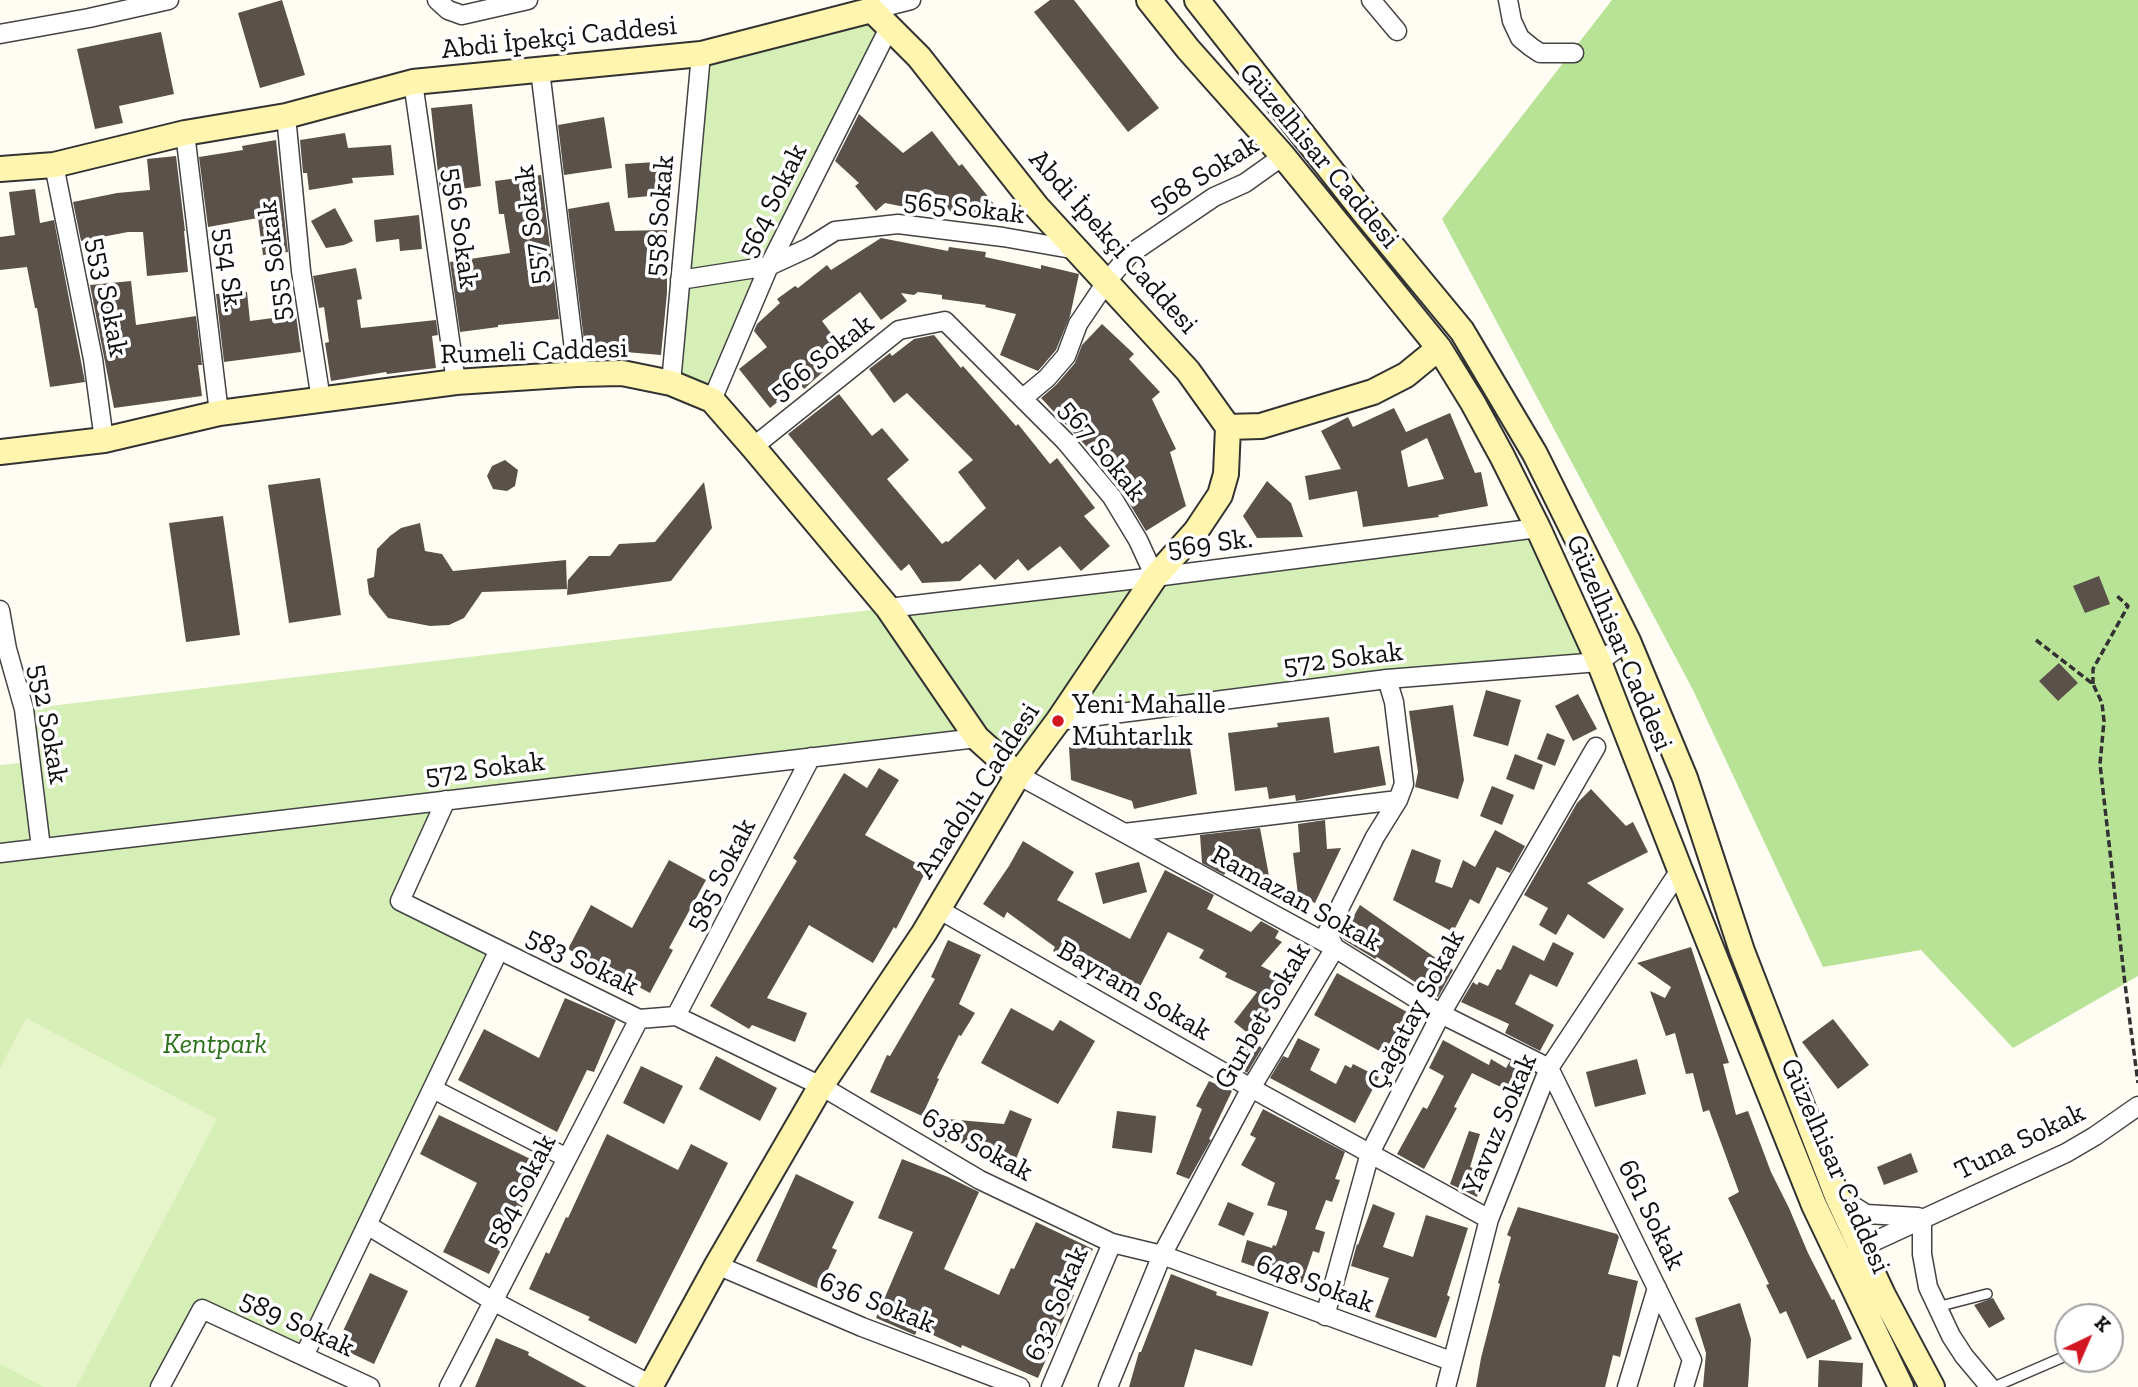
<!DOCTYPE html>
<html>
<head>
<meta charset="utf-8">
<style>
	body { margin:0 }
	#map { position:relative; width:2138px; height:1387px; overflow:hidden; background:#fffdf3; font-family:"Zilla Slab",serif }
	canvas { display:block }
	.north { position:absolute; left:2054px; top:1303px; width:70px; height:70px; box-sizing:border-box; background:#fff; border:2px solid #9f9f9f; border-radius:50%; rotate:44deg; font-size:19px; font-weight:700; line-height:28px; text-align:center; color:#101010 }
	.north::after { content:''; display:block; margin:auto; width:24px; height:32px; background:#d21722; clip-path:polygon(50% 0,100% 100%,50% 72%,0 100%) }
</style>
</head>
<body>
<div id="map">
<canvas width="2138" height="1387"></canvas>
<div class="north">K</div>
</div>
<script>
const g = document.querySelector('canvas').getContext('2d');
g.lineJoin = 'round';
function fillPath(path, color) { g.fillStyle = color; g.fill(path, 'evenodd'); }
const poly = rows => new Path2D(rows.map(r => 'M' + r).join(''));
function stroke(path, color, width, dash) { g.strokeStyle = color; g.lineWidth = width; g.lineCap = dash ? 'butt' : 'round'; g.setLineDash(dash || []); g.stroke(path); }
function drawText(font, color, halo, rows, align = 'center') {
  g.font = font + ' "Zilla Slab",serif'; g.lineWidth = 7; g.setLineDash([]); g.textBaseline = 'middle'; g.strokeStyle = halo; g.fillStyle = color; for (const [text, x, y, turn = 0] of rows) {
    g.save(); g.translate(x, y); g.rotate((+turn || 0) * Math.PI / 180); g.textAlign = isNaN(turn) ? turn : align; if (halo) g.strokeText(text, 0, 0); g.fillText(text, 0, 0); g.restore();
  }
}
fillPath(poly([
	[872,10,889,28,712,400,671,383,701,54],
	[1538,528,1599,662,1059,721,1018,775,976,738,446,800,400,901,499,950,304,1356,202,1309,160,1387,0,1387,0,765,30,762,24,709,888,608]
]), '#d5efb7');
fillPath(poly([
	[1612,0,2138,0,2138,976,2013,1048,1921,950,1823,967,1692,688,1442,219]
]), '#b8e295');
fillPath(poly([
	[26,1018,217,1119,76,1387,44,1387,0,1364,0,1068]
]), '#e7f5ca');
fillPath(poly([
	[282,0,305,75,260,88,238,13],
	[1050,0,1074,0,1159,108,1128,132,1034,12],
	[161,32,174,94,119,106,123,123,95,129,77,49],
	[472,104,481,186,440,192,431,108],
	[859,114,903,153,932,131,959,166,962,164,997,208,984,218,954,216,940,199,925,211,885,203,876,211,855,186,859,183,835,161],
	[604,117,612,168,564,175,558,125],
	[345,133,348,148,391,145,394,175,352,178,353,183,309,190,307,173,303,173,300,140],
	[276,140,288,252,263,255,258,218,208,227,199,157,243,150,242,146],
	[176,156,185,231,184,231,188,272,147,276,143,232,128,232,81,241,73,202,117,193,150,190,147,159],
	[670,161,673,194,628,198,625,164],
	[541,175,559,319,498,325,498,327,460,332,450,262,510,253,504,214,499,214,495,181],
	[35,189,40,223,54,220,85,382,50,387,37,308,35,308,27,267,0,270,0,237,15,235,9,192],
	[609,202,615,231,667,230,667,293,661,355,625,352,626,347,585,349,568,209],
	[335,208,353,241,344,245,326,248,311,221],
	[419,215,422,249,400,251,399,239,376,242,374,220],
	[881,238,948,251,949,247,986,252,985,257,1041,269,1041,265,1079,274,1070,316,1056,350,1038,371,1000,355,1016,314,985,307,986,305,942,299,942,295,918,292,914,295,901,293,907,301,881,320,860,292,822,321,837,341,815,358,825,370,804,389,800,384,770,408,739,369,767,347,754,331,757,324,780,303,777,299,795,286,798,288,827,265,831,270],
	[356,268,362,299,357,300,361,328,436,320,438,335,432,336,436,368,387,374,386,372,331,381,325,343,329,342,324,307,319,308,313,276],
	[131,281,136,325,196,316,202,365,198,365,202,396,114,408,90,285],
	[247,292,250,321,296,315,301,352,224,362,216,294],
	[1102,324,1134,354,1129,359,1160,392,1152,399,1176,449,1170,452,1186,506,1146,531,1114,478,1112,479,1094,441,1087,447,1041,398,1056,385,1075,363,1082,345],
	[934,335,961,368,963,366,1016,426,1018,424,1050,464,1057,458,1095,508,1084,516,1110,546,1081,571,1060,546,1028,571,1018,559,995,580,980,564,960,581,922,583,909,564,901,571,788,434,839,394,872,436,882,428,909,460,887,479,942,544,946,541,948,542,986,508,958,472,973,460,907,393,894,403,869,369,890,353,892,356,914,339],
	[1394,408,1406,432,1450,413,1475,473,1481,472,1488,506,1438,515,1439,517,1363,527,1357,491,1309,500,1305,476,1341,469,1321,431,1348,417,1353,427],
	[1427,438,1444,479,1408,487,1401,451],
	[505,460,518,470,515,486,507,491,493,489,487,476,492,466],
	[320,478,341,615,289,623,268,485],
	[1267,481,1291,503,1303,537,1257,538,1243,516],
	[704,482,712,528,671,581,567,595,568,580,589,556,610,556,619,544,655,542],
	[223,516,240,635,186,642,169,523],
	[420,523,425,551,442,554,453,571,566,560,567,589,482,592,464,618,449,625,430,626,388,618,369,594,367,579,374,577,377,549,390,536,401,528],
	[2099,576,2110,604,2085,613,2073,586],
	[2059,663,2078,683,2058,701,2039,681],
	[1486,690,1521,700,1508,746,1473,736],
	[1578,694,1597,729,1573,741,1555,706],
	[1453,705,1464,780,1458,799,1415,787,1418,772,1409,711],
	[1329,717,1334,753,1379,746,1386,785,1296,801,1295,795,1269,799,1267,787,1235,791,1228,733,1278,727,1277,723],
	[1547,733,1565,740,1555,766,1537,759],
	[1188,735,1197,794,1134,809,1132,801,1071,780,1069,747,1125,745],
	[1515,754,1543,765,1534,790,1506,779],
	[879,768,899,780,865,835,927,869,896,929,894,927,873,963,809,925,767,998,807,1013,795,1042,752,1025,749,1029,710,1006,797,861,793,858,844,773,867,788],
	[1492,786,1514,795,1502,825,1480,816],
	[1591,789,1626,826,1633,822,1648,852,1587,883,1624,909,1604,939,1568,914,1556,935,1539,925,1548,908,1524,895,1577,803],
	[1325,820,1327,849,1341,848,1315,903,1298,895,1293,853,1300,852,1298,824],
	[1260,828,1273,897,1226,872,1224,875,1202,863,1200,835],
	[1495,830,1525,846,1510,873,1497,867,1479,904,1470,899,1453,932,1393,900,1412,849,1441,860,1435,882,1452,888,1463,860,1475,867],
	[1023,841,1074,872,1057,900,1130,939,1165,870,1214,895,1207,909,1251,932,1261,921,1279,931,1275,938,1282,942,1261,966,1291,981,1280,1002,1277,1000,1250,1035,1234,1022,1257,992,1225,977,1227,973,1199,958,1204,950,1168,932,1133,1000,1107,987,1110,982,1053,951,1055,947,1007,912,1004,918,983,904,1009,866],
	[669,860,706,880,669,948,673,950,650,993,568,949,591,905,632,928],
	[1139,862,1147,892,1103,904,1095,873],
	[1360,905,1453,970,1438,997,1377,957,1375,959,1344,940,1342,937],
	[948,940,981,955,959,1004,975,1013,961,1036,959,1035,937,1078,939,1079,922,1116,870,1092,887,1055,890,1056,935,979,931,977],
	[1553,942,1574,953,1557,987,1530,974,1515,1004,1554,1025,1540,1051,1505,1033,1509,1024,1461,1002,1473,982,1477,985,1479,982,1488,986,1497,969,1501,970,1513,945,1544,961],
	[1691,947,1729,1063,1723,1064,1736,1115,1748,1111,1771,1172,1789,1208,1808,1253,1832,1300,1834,1299,1852,1339,1807,1359,1786,1311,1780,1314,1766,1285,1769,1284,1728,1198,1739,1192,1709,1110,1703,1112,1693,1073,1686,1074,1675,1033,1666,1036,1650,991,1665,998,1671,987,1637,963],
	[1337,973,1416,1017,1394,1059,1314,1015],
	[565,998,616,1020,594,1072,587,1070,557,1132,458,1080,484,1029,539,1058],
	[1011,1008,1053,1031,1060,1020,1095,1041,1058,1104,981,1063],
	[1833,1019,1869,1065,1838,1089,1802,1042],
	[1249,1038,1262,1048,1247,1073,1231,1061],
	[1298,1038,1320,1049,1310,1070,1336,1084,1345,1065,1351,1068,1353,1064,1379,1077,1355,1123,1270,1078,1283,1056,1288,1058],
	[1443,1040,1489,1065,1491,1059,1506,1068,1510,1061,1527,1069,1515,1094,1472,1073,1454,1107,1457,1108,1424,1169,1397,1154,1423,1107,1427,1109,1444,1076,1429,1068],
	[716,1056,777,1088,760,1121,699,1089],
	[1637,1059,1646,1094,1595,1107,1586,1072],
	[641,1066,683,1086,664,1124,623,1103],
	[1209,1081,1232,1091,1209,1139,1211,1140,1189,1179,1176,1174,1202,1109,1196,1106],
	[1263,1109,1345,1152,1335,1179,1340,1180,1332,1202,1326,1200,1315,1229,1325,1232,1319,1253,1313,1251,1302,1283,1241,1262,1247,1240,1272,1248,1273,1245,1276,1246,1287,1214,1287,1211,1267,1205,1275,1183,1241,1165,1256,1138,1250,1135],
	[1010,1110,1032,1119,1014,1164,991,1155,995,1146,945,1142,947,1119,1004,1124],
	[1117,1111,1156,1116,1152,1153,1112,1148],
	[439,1115,543,1165,489,1274,443,1252,477,1183,420,1154],
	[1469,1131,1480,1134,1470,1167,1486,1173,1477,1197,1450,1184],
	[607,1134,678,1170,691,1144,728,1163,636,1344,588,1320,590,1317,529,1289,546,1252,549,1254,566,1217,568,1218],
	[1911,1153,1918,1172,1884,1185,1877,1167],
	[902,1159,948,1177,979,1192,944,1269,999,1295,1011,1268,1014,1269,1036,1222,1093,1249,1072,1295,1074,1295,1038,1378,962,1345,961,1348,918,1328,915,1335,876,1318,913,1232,878,1218],
	[796,1174,854,1202,832,1248,837,1250,819,1289,756,1261],
	[1228,1202,1254,1213,1244,1236,1218,1225],
	[1373,1204,1395,1213,1383,1247,1413,1257,1426,1215,1468,1228,1447,1295,1450,1297,1436,1338,1375,1317,1389,1278,1351,1266,1357,1244,1358,1245],
	[1518,1207,1617,1234,1619,1237,1608,1274,1638,1281,1620,1357,1613,1355,1605,1387,1476,1387,1481,1358,1500,1284,1498,1283,1511,1237,1507,1235],
	[370,1273,408,1291,374,1364,336,1346],
	[1171,1274,1217,1292,1216,1295,1269,1312,1252,1366,1195,1349,1184,1387,1129,1387,1139,1352,1141,1352],
	[1993,1298,2005,1319,1989,1328,1974,1305],
	[1740,1303,1751,1339,1748,1387,1703,1387,1706,1353,1695,1318],
	[496,1338,529,1352,528,1355,587,1387,475,1387],
	[1819,1360,1863,1363,1862,1387,1818,1387]
]), '#5a514b');
const lane = poly([
	[1937,1307,1987,1294],
	[1994,1387,2068,1355]
]);
const street = poly([
	[437,0,448,10,462,15,528,0],
	[1371,0,1397,31],
	[1508,0,1512,21,1520,38,1531,47,1540,53,1574,53],
	[872,10,911,0],
	[0,34,89,18,169,0],
	[540,70,577,374],
	[413,82,456,382],
	[286,116,301,271,321,400],
	[185,133,219,413],
	[54,165,93,359,104,440],
	[680,280,769,266,808,248,835,231,898,224,1003,237,1077,250],
	[671,383,701,54],
	[1023,398,1047,378,1066,356,1078,324,1107,281,1130,254,1214,197,1245,183,1283,156],
	[712,400,769,266,889,28],
	[753,447,899,330,945,321,1065,441,1112,497,1138,540,1155,577],
	[888,608,1155,577,1538,528],
	[0,610,7,649,24,709,41,848],
	[1058,721,1387,679,1599,662,1628,641],
	[1018,775,1335,948,1441,1014,1549,1068,1692,1360,1684,1387],
	[446,800,400,901,639,1019,676,1016,821,1086,980,1180,1112,1243,1162,1255,1451,1361],
	[1124,833,1398,800],
	[0,853,977,738],
	[938,909,1251,1088,1489,1219],
	[676,1016,811,757],
	[433,1089,567,1158],
	[1837,1196,1866,1214,1918,1217],
	[1922,1218,1922,1254,1928,1287,1951,1336,1964,1356,1990,1387],
	[367,1225,493,1301,651,1385],
	[1862,1247,2066,1153,2095,1136,2138,1106],
	[717,1265,862,1327,1020,1387],
	[1325,1316,1370,1153,1441,1014,1596,747],
	[304,1356,499,950],
	[160,1387,202,1309,370,1387],
	[449,1387,639,1019],
	[1051,1387,1112,1243],
	[1108,1387,1162,1255,1251,1088,1335,948,1327,933,1375,837,1398,800,1404,784,1394,702,1387,679],
	[1446,1387,1489,1219,1549,1068,1680,870],
	[1627,1387,1657,1288]
]);
const secondary = poly([
	[1149,0,1188,49,1283,156,1439,348,1473,403,1502,456,1538,528,1599,662,1680,870,1814,1205,1901,1387],
	[1197,0,1363,211,1462,331,1535,454,1628,641,1685,778,1742,951,1837,1196,1883,1295,1932,1387],
	[0,169,54,165,185,133,286,116,413,82,701,54,872,10,919,57,1037,207,1188,371,1228,427],
	[1228,427,1261,426,1373,392,1406,375,1439,348],
	[0,452,104,440,219,413,456,382,577,374,622,373,671,383,712,400,753,447,888,608,977,738,1018,775],
	[650,1387,717,1265,821,1086,924,933,1018,775,1058,721,1155,577,1196,531,1220,495,1226,474,1228,427]
]);
stroke(lane, '#434343', 12);
stroke(street, '#434343', 21);
stroke(secondary, '#323232', 28);
stroke(poly([
	[2036,640,2093,684,2102,703,2104,721,2100,764,2125,984,2138,1083],
	[2093,684,2093,669,2128,606,2116,595]
]), '#323232', 3.5, [7, 3.5]);
stroke(lane, '#fff', 9);
stroke(street, '#fff', 18);
stroke(secondary, '#fff5ae', 24);
for (const [x, y, r, color] of [
	[1058,721,7,"#d21722"]
]) { const dot = new Path2D(); dot.arc(x, y, r, 0, 2 * Math.PI); g.fillStyle = color; g.fill(dot); stroke(dot, '#fff', 2.5); }
drawText('28px', '#101010', '#fff', [
	["Abdi İpekçi Caddesi",559,38,-6],
	["Güzelhisar Caddesi",1319,156,50],
	["568 Sokak",1204,175,-32],
	["564 Sokak",773,201,-64],
	["565 Sokak",964,208,7],
	["558 Sokak",660,216,-85],
	["557 Sokak",532,225,-97],
	["556 Sokak",460,228,82],
	["Abdi İpekçi Caddesi",1113,242,48],
	["555 Sokak",275,261,-97],
	["554 Sk.",228,270,83],
	["553 Sokak",107,297,79],
	["Rumeli Caddesi",534,352,-2],
	["566 Sokak",822,358,-38],
	["567 Sokak",1102,451,51],
	["569 Sk.",1210,544,-7],
	["Güzelhisar Caddesi",1619,643,67],
	["572 Sokak",1343,659,-7],
	["552 Sokak",48,724,80],
	["572 Sokak",485,769,-7],
	["Anadolu Caddesi",978,791,-57],
	["585 Sokak",721,875,-63],
	["Ramazan Sokak",1296,899,29],
	["583 Sokak",582,962,26],
	["Bayram Sokak",1134,991,30],
	["Çağatay Sokak",1416,1010,-62],
	["Gurbet Sokak",1263,1016,-60],
	["Yavuz Sokak",1500,1124,-67],
	["Tuna Sokak",2020,1142,-26],
	["638 Sokak",977,1145,29],
	["Güzelhisar Caddesi",1835,1166,66],
	["584 Sokak",521,1191,-63],
	["661 Sokak",1651,1215,64],
	["648 Sokak",1315,1284,20],
	["636 Sokak",877,1303,22],
	["632 Sokak",1057,1304,-67],
	["589 Sokak",297,1324,25]
]);
drawText('28px', '#101010', '#fff', [
	["Yeni Mahalle",1072,705],
	["Muhtarlık",1072,737]
], 'left');
drawText('italic 28px', '#2b7117', '#fff', [
	["Kentpark",215,1045]
]);
</script>
</body>
</html>
